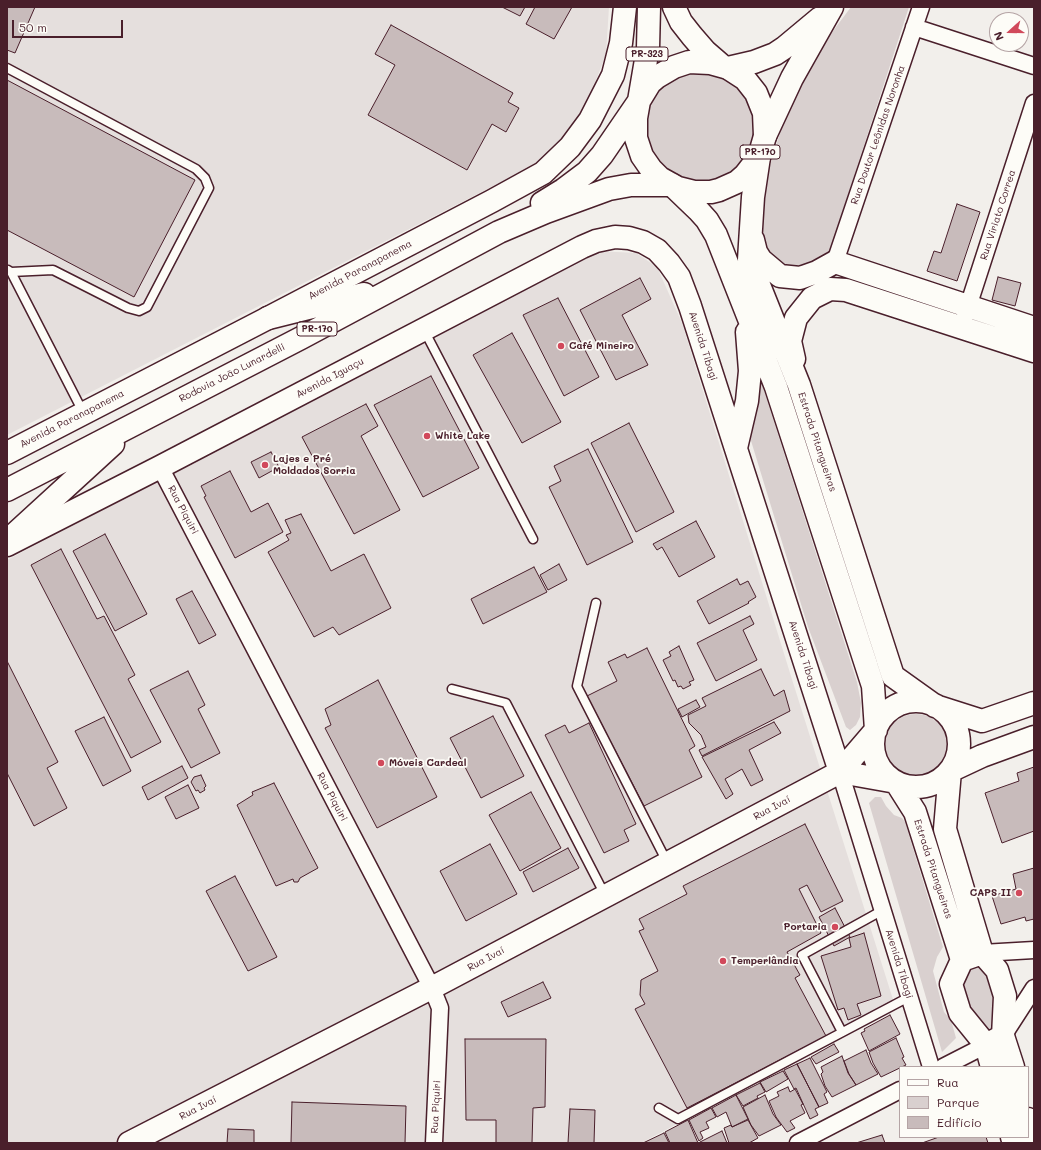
<!DOCTYPE html>
<html>
<head>
<meta charset="utf-8">
<style>
	body { margin:0 }
	#map { position:relative; width:1041px; height:1150px; overflow:hidden; background:#f2efeb; font-family:Mali,sans-serif }
	canvas { display:block }
	.frame { position:absolute; inset:0; border:8px solid #4a1f2b; pointer-events:none }
	.legend { position:absolute; left:899px; top:1066px; width:130px; height:72px; box-sizing:border-box; background:#fdfcf7; border:1px solid #b5a4a5; margin:0; padding:5px 7px; list-style:none; font-size:12px; color:#4a1f2b }
	.legend li { display:flex; align-items:center; gap:8px; height:20px }
	.legend b { width:20px; border:1px solid #b5a4a5 }
	.north { position:absolute; left:989px; top:12px; width:40px; height:40px; box-sizing:border-box; background:#fdfcf7; border:1px solid #b5a4a5; border-radius:50%; rotate:249deg; font-size:11px; font-weight:700; line-height:16px; text-align:center; color:#4a1f2b }
	.north::after { content:''; display:block; margin:auto; width:14px; height:18px; background:#d1495b; clip-path:polygon(50% 0,100% 100%,50% 72%,0 100%) }
	.scale { position:absolute; left:12px; top:20px; width:111px; height:18px; box-sizing:border-box; border:2px solid #4a1f2b; border-top:0; padding-left:5px; font-size:12px; line-height:14px; white-space:nowrap; color:#4a1f2b; -webkit-text-stroke:3px #fdfcf7; paint-order:stroke }
</style>
</head>
<body>
<div id="map">
<canvas width="1041" height="1150"></canvas>
<div class="frame"></div>
<ul class="legend">
<li><b style="height:5px;background:#fdfcf7"></b>Rua</li>
<li><b style="height:11px;background:#d9d0cf"></b>Parque</li>
<li><b style="height:11px;background:#c8bbbb"></b>Edifício</li>
</ul>
<div class="north">N</div>
<div class="scale">50 m</div>
</div>
<script>
const g = document.querySelector('canvas').getContext('2d');
g.lineJoin = 'round';
function fillPath(path, color) { g.fillStyle = color; g.fill(path, 'evenodd'); }
const poly = rows => new Path2D(rows.map(r => 'M' + r).join(''));
function stroke(path, color, width, dash) { g.strokeStyle = color; g.lineWidth = width; g.lineCap = dash ? 'butt' : 'round'; g.setLineDash(dash || []); g.stroke(path); }
function drawText(font, color, halo, rows, align = 'center') {
  g.font = font + ' Mali,sans-serif'; g.lineWidth = 3.5; g.setLineDash([]); g.textBaseline = 'middle'; g.strokeStyle = halo; g.fillStyle = color; for (const [text, x, y, turn = 0] of rows) {
    g.save(); g.translate(x, y); g.rotate((+turn || 0) * Math.PI / 180); g.textAlign = isNaN(turn) ? turn : align; if (halo) g.strokeText(text, 0, 0); g.fillText(text, 0, 0); g.restore();
  }
}
fillPath(poly([
	[7,7,609,7,606,54,585,109,548,156,499,183,7,435],
	[597,251,636,253,657,267,682,323,790,673,896,1009,641,1143,7,1143,7,560]
]), '#e5dfdd');
fillPath(poly([
	[851,7,909,7,829,253,817,263,791,268,780,264,770,256,763,246,759,225,761,194,789,104,818,51],
	'645 127a55 55 0 1 1 110 0a55 55 0 1 1-110 0Z',
	[758,381,761,381,857,682,861,703,860,717,856,725,850,730,846,727,808,627,748,431],
	'884 746a32 32 0 1 1 64 0a32 32 0 1 1-64 0Z',
	[875,797,881,797,886,806,894,815,902,818,905,822,943,947,937,957,933,971,944,1012,951,1020,956,1038,942,1052,869,803],
	[979,962,995,984,992,1035,963,1003,960,974]
]), '#d9d0cf');
const building = poly([
	[7,7,35,7,15,53,7,50,7,7],
	[502,7,525,7,520,16,502,7],
	[535,7,572,7,554,39,526,24,535,7],
	[391,25,513,93,508,102,519,108,506,132,492,124,467,170,368,115,395,65,375,54,391,25],
	[7,80,195,180,134,297,7,230,7,80],
	[957,204,980,212,957,281,927,271,934,251,941,253,957,204],
	[998,277,1021,283,1015,306,992,300,998,277],
	[640,278,651,299,622,315,648,365,616,380,580,310,640,278],
	[558,298,599,377,564,396,523,315,558,298],
	[512,333,561,422,522,443,473,355,512,333],
	[431,376,479,468,423,497,374,405,431,376],
	[366,404,378,426,361,436,400,510,354,534,302,437,366,404],
	[629,423,674,512,636,532,591,443,629,423],
	[588,449,633,542,587,565,549,487,561,481,554,466,588,449],
	[271,452,279,467,259,478,251,462,271,452],
	[230,471,251,512,268,503,283,532,235,558,204,497,206,496,201,486,230,471],
	[301,514,331,571,364,554,391,608,339,635,333,627,314,637,268,552,289,540,286,535,291,533,285,520,301,514],
	[696,521,715,557,679,577,662,547,657,550,653,544,696,521],
	[105,534,147,614,115,631,73,551,105,534],
	[61,549,97,619,104,616,135,675,128,679,161,742,131,758,31,565,61,549],
	[559,564,567,580,548,590,540,575,559,564],
	[534,567,547,592,483,624,471,599,534,567],
	[737,579,740,585,748,581,756,597,748,602,749,603,709,624,697,601,737,579],
	[192,591,216,635,199,644,176,599,192,591],
	[750,616,754,624,743,630,757,660,716,681,697,643,750,616],
	[679,646,694,680,689,682,691,685,683,689,681,686,678,687,675,680,673,681,663,660,671,656,669,652,679,646],
	[647,648,695,746,689,750,702,777,644,806,587,696,617,681,608,662,625,654,627,658,647,648],
	[7,661,58,762,47,768,67,808,34,826,7,773,7,661],
	[761,669,774,696,784,690,790,711,702,756,699,750,706,747,701,735,689,723,688,715,706,706,702,698,761,669],
	[188,671,205,705,198,709,220,753,191,768,150,690,188,671],
	[378,680,437,797,377,828,325,728,331,725,325,709,378,680],
	[696,700,700,707,682,717,678,709,696,700],
	[493,716,524,776,481,798,450,738,493,716],
	[104,717,131,771,103,786,75,731,104,717],
	[774,722,781,733,749,750,763,780,751,786,742,769,725,779,733,794,726,799,702,757,774,722],
	[589,723,636,824,624,830,629,841,604,853,545,735,565,725,569,733,589,723],
	[182,766,188,778,148,800,142,787,182,766],
	[1034,767,1034,831,1002,843,985,793,1019,781,1017,773,1034,767],
	[201,775,206,786,204,788,205,790,200,793,198,790,196,791,191,782,194,777,201,775],
	[274,783,318,868,300,878,298,882,294,882,293,879,276,886,237,805,253,795,252,792,274,783],
	[188,785,199,808,176,819,165,797,188,785],
	[531,792,561,848,520,871,489,815,531,792],
	[805,824,843,901,821,912,807,885,799,889,821,933,787,952,800,975,795,978,826,1036,687,1108,635,1009,645,1004,640,995,641,980,658,971,639,931,644,929,639,919,687,894,683,886,805,824],
	[490,844,517,894,466,921,440,871,490,844],
	[568,848,579,868,533,892,523,872,568,848],
	[1034,868,1034,919,1026,921,1025,917,1001,924,992,896,1016,889,1013,874,1034,868],
	[235,876,277,957,248,971,206,891,235,876],
	[835,908,850,937,834,946,819,917,835,908],
	[864,933,881,996,857,1004,861,1015,848,1020,844,1008,838,1010,821,956,851,947,849,938,864,933],
	[543,982,551,998,508,1017,501,1002,543,982],
	[890,1015,900,1034,869,1051,861,1033,865,1031,864,1029,890,1015],
	[896,1038,904,1057,902,1058,906,1065,881,1077,873,1063,869,1052,896,1038],
	[465,1039,546,1039,545,1107,533,1108,532,1143,496,1143,496,1120,466,1120,465,1039],
	[834,1044,839,1052,816,1064,811,1057,834,1044],
	[866,1050,871,1063,878,1074,856,1085,849,1074,844,1061,866,1050],
	[842,1056,848,1073,856,1085,832,1097,825,1086,821,1074,823,1072,821,1067,842,1056],
	[810,1058,827,1092,824,1094,828,1103,819,1107,797,1064,810,1058],
	[797,1064,819,1107,815,1109,818,1115,810,1119,796,1088,794,1089,784,1070,797,1064],
	[783,1071,788,1079,766,1092,760,1082,783,1071],
	[760,1083,765,1092,757,1096,758,1098,743,1106,736,1095,760,1083],
	[788,1087,790,1092,795,1089,803,1104,801,1105,805,1113,790,1121,795,1128,787,1132,776,1117,769,1101,779,1096,777,1092,788,1087],
	[736,1095,748,1119,732,1127,726,1112,717,1117,712,1108,736,1095],
	[765,1095,773,1114,781,1125,759,1136,751,1125,743,1107,765,1095],
	[292,1102,406,1106,405,1143,291,1143,292,1102],
	[711,1108,716,1117,706,1122,709,1128,700,1132,703,1138,699,1141,689,1120,711,1108],
	[570,1109,595,1110,594,1143,568,1143,570,1109],
	[688,1120,698,1143,670,1143,665,1132,688,1120],
	[748,1120,758,1138,749,1143,729,1143,724,1128,731,1125,732,1127,748,1120],
	[228,1129,254,1130,254,1143,227,1143,228,1129],
	[722,1131,727,1143,700,1143,700,1142,722,1131],
	[664,1133,669,1143,643,1143,664,1133],
	[882,1135,885,1143,856,1143,882,1135],
	[939,1137,986,1137,988,1143,922,1143,939,1137]
]);
fillPath(building, '#c8bbbb');
stroke(building, '#4a1f2b', 1);
const lane = poly([
	[7,68,196,169,205,178,209,188,147,307,139,311,128,308,53,270,11,272],
	[8,270,11,272,83,412],
	[424,330,533,539],
	[596,603,577,686,667,862],
	[452,689,506,703,605,895],
	[842,1032,802,955,883,910],
	[659,1108,678,1119,909,997]
]);
const street = poly([
	[914,27,1034,66],
	[835,262,921,7],
	[965,316,1034,103],
	[160,467,432,988,440,1008,434,1143],
	[840,772,931,1067],
	[982,953,1034,950],
	[1003,1036,1034,988],
	[943,1067,986,1045],
	[798,1143,900,1090]
]);
const secondary = poly([
	[728,68,754,62,775,54,784,48,820,18],
	[765,136,792,78,832,7],
	[759,157,753,197,749,260,799,385,893,676,935,706,982,721,1034,703],
	[753,240,756,252,761,260,780,276,800,278,817,272,835,262,1034,328],
	[794,359,790,341,796,318,812,298,830,289,846,290,1034,351],
	[736,448,747,401,750,371,747,332],
	[7,453,268,318,492,201,543,173,570,147,590,120,613,75,621,43,625,7],
	[7,545,160,467,582,247,596,241,615,237,629,238,643,242,657,250,669,263,679,277,690,306,840,772],
	'873 744a43 43 0 1 1 86 0a43 43 0 1 1-86 0Z',
	[840,772,896,782,915,812,962,960],
	[982,953,945,829,950,771,982,756,1034,737],
	[982,953,997,970,1005,996,1003,1036,986,1045,960,1013,951,984,962,960,982,953],
	[1003,1036,1013,1067],
	[986,1045,992,1067],
	[1028,1119,1034,1139],
	[1012,1137,1014,1143],
	[129,1143,441,983,840,772,876,730,873,686,776,387,716,235,707,220,698,210,672,185]
]);
const highway = poly([
	[674,7,681,22,692,36,705,51,720,64],
	[542,203,563,190,587,172,602,155,639,101,650,83,657,77,674,67,689,62,710,63,728,68,745,79,756,93,764,113,765,136,759,157,745,175,737,182,719,190,711,192,694,192,678,188,660,178,651,169,642,156,636,138,636,118,639,101,648,48,649,7],
	[268,318,364,294],
	[7,490,301,338,499,232,546,212,609,189,631,185,672,185],
	[7,541,113,444]
]);
stroke(lane, '#4a1f2b', 11);
stroke(street, '#4a1f2b', 19);
stroke(secondary, '#4a1f2b', 25);
stroke(highway, '#4a1f2b', 25);
stroke(lane, '#fdfcf7', 8);
stroke(street, '#fdfcf7', 16);
stroke(secondary, '#fdfcf7', 22);
stroke(highway, '#fdfcf7', 22);
for (const [x, y, r, color] of [
	[561,346,4,"#d1495b"],
	[427,436,4,"#d1495b"],
	[265,465,4,"#d1495b"],
	[381,763,4,"#d1495b"],
	[1019,893,4,"#d1495b"],
	[835,927,4,"#d1495b"],
	[723,961,4,"#d1495b"]
]) { const dot = new Path2D(); dot.arc(x, y, r, 0, 2 * Math.PI); g.fillStyle = color; g.fill(dot); stroke(dot, '#fdfcf7', 1.5); }
for (const [x, y, w] of [
	[647,54,42],
	[760,152,40],
	[317,329,40]
]) { const box = new Path2D(); box.roundRect(x - w / 2, y - 7, w, 14, 3); g.fillStyle = '#fdfcf7'; g.fill(box); stroke(box, '#4a1f2b', 1); }
drawText('bold 9px', '#4a1f2b', null, [
	["PR-323",647,54],
	["PR-170",760,152],
	["PR-170",317,329]
]);
drawText('10px', '#4a1f2b', '#fdfcf7', [
	["Rua Doutor Leônidas Noronha",878,135,-71],
	["Rua Viriato Correa",998,215,-72],
	["Avenida Paranapanema",360,270,-28],
	["Avenida Tibagi",703,346,72],
	["Rodovia João Lunardelli",232,373,-27],
	["Avenida Iguaçu",330,378,-28],
	["Avenida Paranapanema",72,419,-27],
	["Estrada Pitangueiras",817,442,72],
	["Rua Piquiri",183,510,62],
	["Avenida Tibagi",803,655,72],
	["Rua Piquiri",332,797,62],
	["Rua Ivaí",772,808,-28],
	["Estrada Pitangueiras",933,869,72],
	["Rua Ivaí",486,959,-28],
	["Avenida Tibagi",899,964,73],
	["Rua Piquiri",436,1107,-87],
	["Rua Ivaí",198,1108,-27]
]);
drawText('bold 10px', '#4a1f2b', '#fdfcf7', [
	["Café Mineiro",569,346],
	["White Lake",435,436],
	["Lajes e Pré",273,459],
	["Moldados Sorria",273,471],
	["Móveis Cardeal",389,763],
	["CAPS II",1011,893,"right"],
	["Portaria",827,927,"right"],
	["Temperlândia",731,961]
], 'left');
</script>
</body>
</html>
